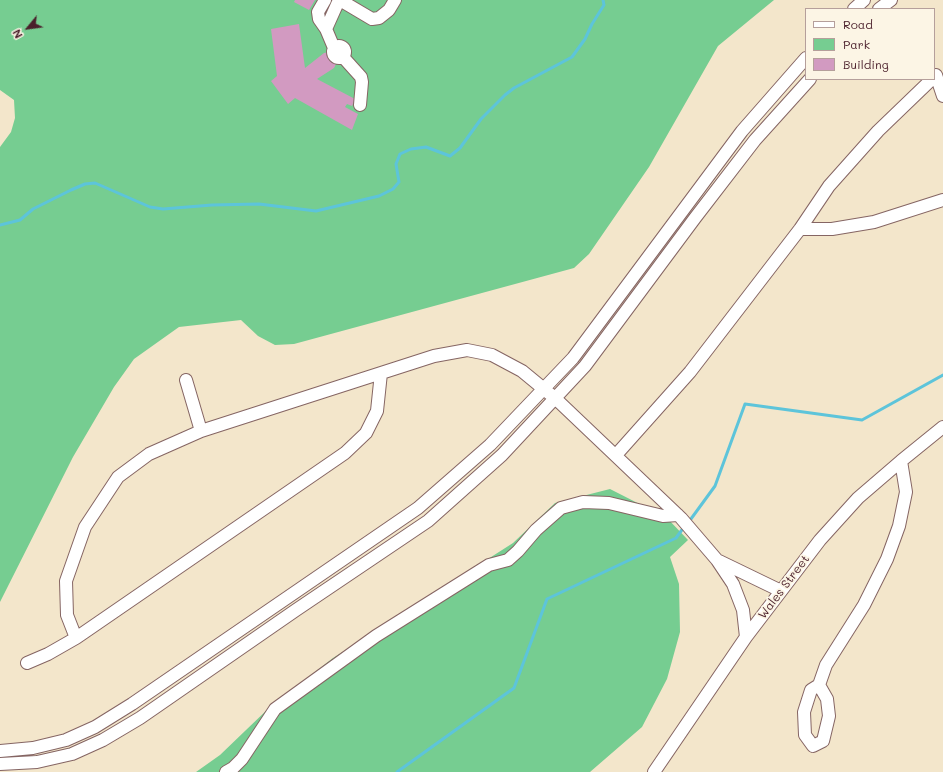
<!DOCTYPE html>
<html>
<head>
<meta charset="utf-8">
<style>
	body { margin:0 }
	#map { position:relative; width:943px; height:772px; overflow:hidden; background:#f3e6cb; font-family:Mali,sans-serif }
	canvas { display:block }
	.legend { position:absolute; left:805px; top:8px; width:130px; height:72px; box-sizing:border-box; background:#fcf5e5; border:1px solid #b59f9b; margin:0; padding:5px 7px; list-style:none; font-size:12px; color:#4a1f2b }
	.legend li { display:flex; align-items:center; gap:8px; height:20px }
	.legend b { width:20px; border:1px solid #b59f9b }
	.north { position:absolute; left:8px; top:8px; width:40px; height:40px; -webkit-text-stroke:3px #fcf5e5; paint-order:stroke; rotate:241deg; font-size:11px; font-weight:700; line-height:16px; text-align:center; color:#4a1f2b }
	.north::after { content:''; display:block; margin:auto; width:14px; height:18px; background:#4a1f2b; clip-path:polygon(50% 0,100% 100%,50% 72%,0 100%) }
</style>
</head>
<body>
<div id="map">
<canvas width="943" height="772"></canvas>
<ul class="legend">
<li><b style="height:5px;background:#fff"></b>Road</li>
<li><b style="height:11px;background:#76cd91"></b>Park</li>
<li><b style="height:11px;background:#d29ac1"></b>Building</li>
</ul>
<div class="north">N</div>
</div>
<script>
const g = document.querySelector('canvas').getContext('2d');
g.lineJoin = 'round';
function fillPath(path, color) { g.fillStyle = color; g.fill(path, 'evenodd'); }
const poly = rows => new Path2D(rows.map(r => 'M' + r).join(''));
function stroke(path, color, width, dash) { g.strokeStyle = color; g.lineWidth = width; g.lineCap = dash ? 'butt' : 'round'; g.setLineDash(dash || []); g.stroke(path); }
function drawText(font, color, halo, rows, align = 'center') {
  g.font = font + ' Mali,sans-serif'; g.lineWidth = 3.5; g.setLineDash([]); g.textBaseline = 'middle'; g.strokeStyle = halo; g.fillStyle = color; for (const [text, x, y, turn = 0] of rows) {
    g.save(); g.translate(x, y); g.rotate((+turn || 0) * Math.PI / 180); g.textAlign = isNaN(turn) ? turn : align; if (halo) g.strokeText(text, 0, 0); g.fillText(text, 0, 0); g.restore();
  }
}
fillPath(poly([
	[0,0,774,0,718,46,649,167,589,254,574,268,294,344,275,345,258,336,241,320,179,327,134,359,114,387,73,457,0,602,0,147,11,132,15,118,14,100,0,90],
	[610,489,667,518,688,540,670,557,679,584,680,632,667,679,642,727,590,772,196,772,220,755,271,706,333,658,513,543,555,503]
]), '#76cd91');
stroke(poly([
	[0,225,20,220,33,209,71,190,85,184,95,183,150,207,163,209,212,205,259,204,316,211,379,196,393,189,399,182,396,164,400,154,411,149,426,147,450,156,460,148,481,119,505,95,514,88,572,57,585,39,592,24,604,5,603,0],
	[688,523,715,486,745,404,862,420,943,375],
	[397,772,514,688,547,599,676,538,684,527]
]), '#5dc4da', 3);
fillPath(poly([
	[295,0,315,0,309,10,294,2],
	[299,24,305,68,324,53,329,52,337,62,334,68,317,79,355,99,352,106,347,104,345,107,358,114,352,130,295,98,288,104,271,81,277,76,271,29]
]), '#d29ac1');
const minor = poly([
	[325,0,318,12,319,19,326,29],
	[340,0,372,19,379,18,389,10,395,0],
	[854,9,864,0],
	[879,9,891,0],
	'333 52a6 6 0 1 1 12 0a6 6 0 1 1-12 0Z',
	[334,48,326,29,339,0],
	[343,57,361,77,362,82,360,105],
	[936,75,943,96],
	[800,229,832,229,874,222,943,200],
	[186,380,201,431],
	[616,455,690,372,800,229,829,186,878,131,932,79],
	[719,561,781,591],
	[76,638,67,615,66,581,85,527,118,477,149,454,201,431,434,356,467,350,492,355,522,371,556,399,681,518,717,560,733,584,743,610,746,637],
	[27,663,48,654,76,638,345,453,366,433,377,411,381,373],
	[819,685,826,665,864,605,887,559,899,526,906,492,901,461],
	[819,685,827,699,829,716,823,741,813,746,805,735,804,712,811,690,819,685],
	[0,751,33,748,66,740,95,727,132,704,418,508,490,445,573,358,742,131,806,58],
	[0,764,37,762,72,754,103,740,140,718,296,610,428,521,502,455,585,366,695,218,755,140,810,79],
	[226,772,233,768,242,759,275,709,376,636,489,565,508,560,518,551,536,530,561,508,583,502,609,503,663,516,678,515],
	[654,772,746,637,820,540,858,498,901,461,943,427]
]);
stroke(minor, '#856563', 14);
stroke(minor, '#fff', 12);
drawText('12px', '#4a1f2b', '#fcf5e5', [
	["Wales Street",784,587,-53]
]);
</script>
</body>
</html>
